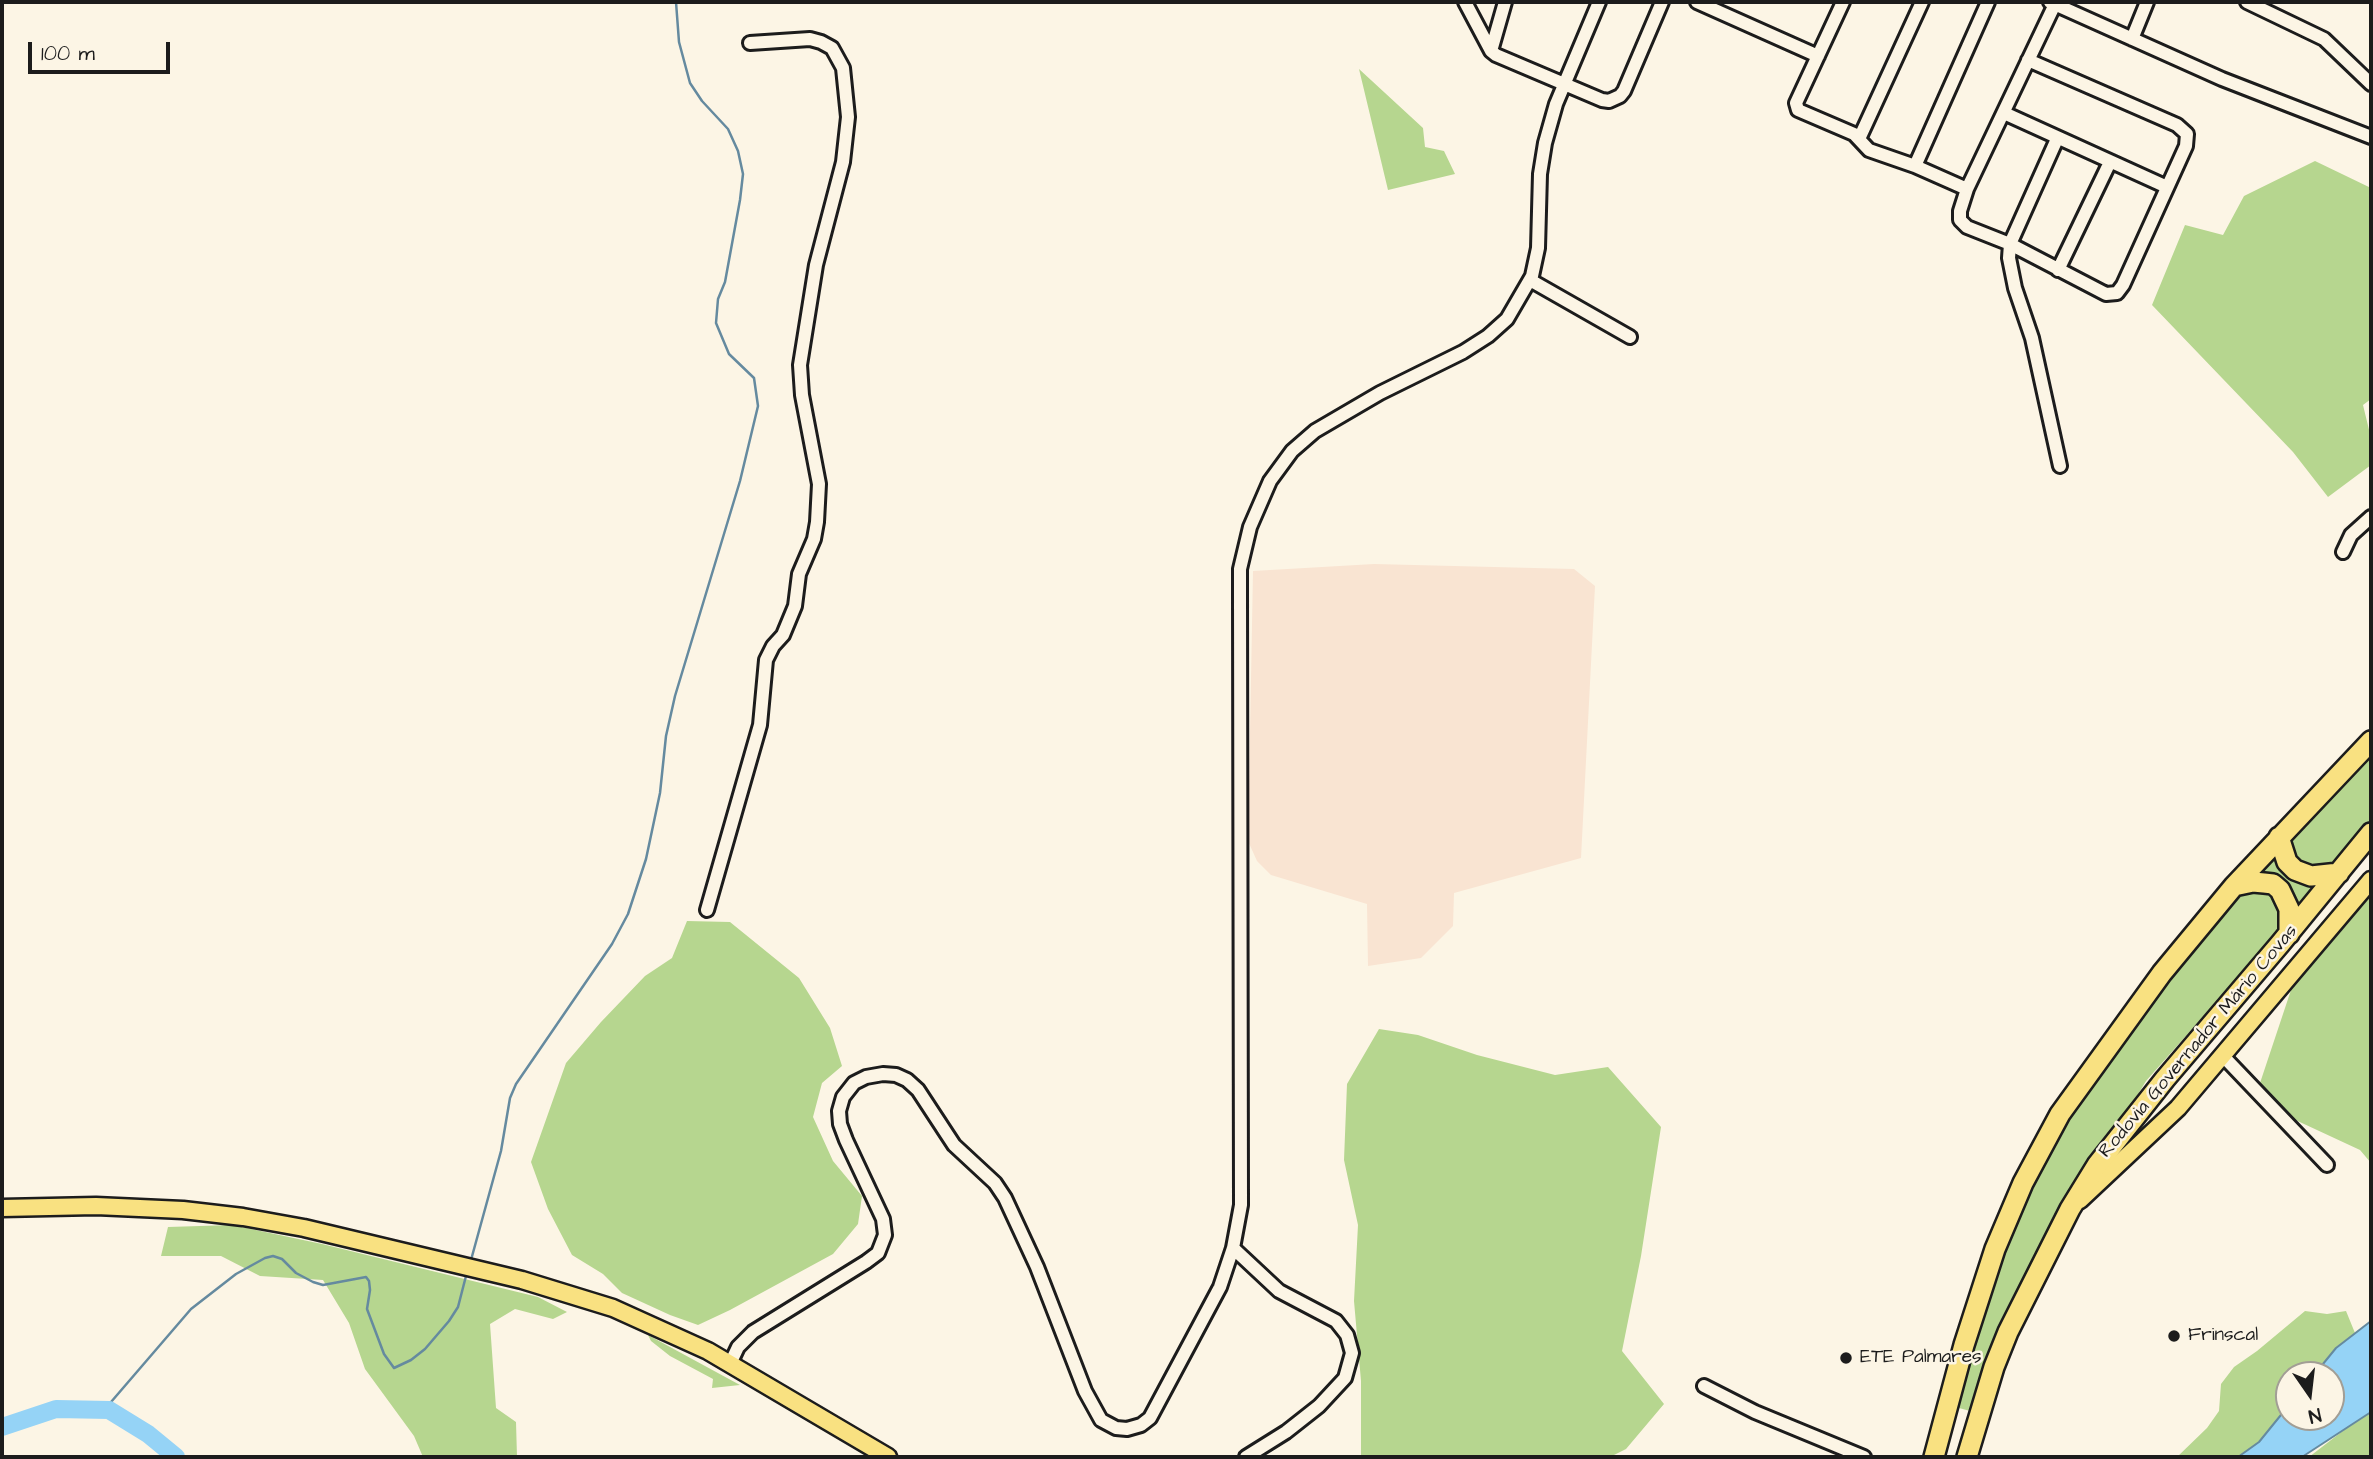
<!DOCTYPE html>
<html>
<head>
<meta charset="utf-8">
<style>
	body { margin:0 }
	#map { position:relative; width:2373px; height:1459px; overflow:hidden; background:#fcf5e5; font-family:"Architects Daughter",sans-serif }
	canvas { display:block }
	.frame { position:absolute; inset:0; border:4px solid #1c1c1c; pointer-events:none }
	.north { position:absolute; left:2275px; top:1361px; width:70px; height:70px; box-sizing:border-box; background:#fcf5e5; border:2px solid #a29e95; border-radius:50%; rotate:166deg; font-size:19px; font-weight:700; line-height:28px; text-align:center; color:#1c1c1c }
	.north::after { content:''; display:block; margin:auto; width:24px; height:32px; background:#1c1c1c; clip-path:polygon(50% 0,100% 100%,50% 72%,0 100%) }
	.scale { position:absolute; left:28px; top:42px; width:142px; height:32px; box-sizing:border-box; border:4px solid #1c1c1c; border-top:0; padding-left:9px; font-size:21px; line-height:24px; white-space:nowrap; color:#1c1c1c; -webkit-text-stroke:5px #fcf5e5; paint-order:stroke }
</style>
</head>
<body>
<div id="map">
<canvas width="2373" height="1459"></canvas>
<div class="frame"></div>
<div class="north">N</div>
<div class="scale">100 m</div>
</div>
<script>
const g = document.querySelector('canvas').getContext('2d');
g.lineJoin = 'round';
function fillPath(path, color) { g.fillStyle = color; g.fill(path, 'evenodd'); }
const poly = rows => new Path2D(rows.map(r => 'M' + r).join(''));
function stroke(path, color, width, dash) { g.strokeStyle = color; g.lineWidth = width; g.lineCap = dash ? 'butt' : 'round'; g.setLineDash(dash || []); g.stroke(path); }
function drawText(font, color, halo, rows, align = 'center') {
  g.font = font + ' "Architects Daughter",sans-serif'; g.lineWidth = 5; g.setLineDash([]); g.textBaseline = 'middle'; g.strokeStyle = halo; g.fillStyle = color; for (const [text, x, y, turn = 0] of rows) {
    g.save(); g.translate(x, y); g.rotate((+turn || 0) * Math.PI / 180); g.textAlign = isNaN(turn) ? turn : align; if (halo) g.strokeText(text, 0, 0); g.fillText(text, 0, 0); g.restore();
  }
}
fillPath(poly([
	[1374,564,1574,569,1595,586,1581,858,1454,893,1453,926,1421,958,1368,966,1367,904,1271,875,1257,861,1248,841,1253,571]
]), '#f9e4d2');
fillPath(poly([
	[1359,69,1423,128,1425,147,1444,151,1455,174,1388,190],
	[2315,161,2371,188,2371,399,2363,405,2371,438,2371,465,2328,497,2293,452,2152,305,2185,225,2223,235,2244,196],
	[2371,728,2371,819,2331,870,2317,875,2277,853,2318,787],
	[2274,855,2329,874,2288,921,2289,905,2249,873],
	[2232,881,2273,884,2285,924,2146,1081,2002,1320,1977,1385,1970,1411,1937,1402,1959,1329,2050,1116,2089,1056,2149,975],
	[2371,896,2371,1163,2360,1150,2289,1117,2260,1083,2291,990],
	[687,921,730,922,799,978,830,1028,842,1066,822,1083,813,1117,833,1161,862,1196,858,1224,833,1254,730,1310,698,1325,670,1315,622,1293,603,1274,572,1255,548,1209,531,1162,566,1063,601,1022,645,976,672,958],
	[1379,1029,1418,1035,1477,1055,1555,1075,1608,1067,1661,1127,1641,1256,1622,1351,1664,1404,1626,1449,1610,1457,1361,1457,1361,1381,1354,1301,1358,1225,1344,1160,1347,1084],
	[232,1225,322,1244,538,1297,567,1312,553,1319,515,1309,490,1324,496,1408,516,1422,517,1457,423,1457,414,1436,365,1369,349,1323,323,1280,260,1276,221,1256,161,1256,168,1227],
	[2305,1311,2327,1314,2346,1311,2355,1333,2336,1348,2314,1375,2289,1375,2289,1405,2259,1442,2238,1457,2177,1457,2207,1428,2219,1411,2221,1384,2234,1367,2257,1351],
	[648,1335,740,1385,712,1388,713,1379,670,1356,651,1341],
	[2371,1412,2371,1457,2309,1457,2344,1430]
]), '#b6d68f');
const water = poly([
	[2371,1321,2371,1412,2302,1457,2238,1457,2259,1442,2289,1405,2289,1417,2331,1417,2331,1375,2314,1375,2336,1348,2371,1321]
]);
fillPath(water, '#95d3f6');
stroke(water, '#658a9f', 2);
stroke(poly([
	[471,1260,501,1151,510,1098,516,1084,612,944,628,914,646,859,660,793,666,736,675,696,740,481,758,406,754,378,729,354,716,323,718,299,725,282,740,200,743,174,738,151,728,129,702,101,690,83,679,42,676,2],
	[105,1409,191,1309,236,1274,265,1258,273,1256,282,1259,296,1273,313,1282,323,1285,366,1277,369,1281,370,1290,367,1309,384,1354,394,1368,411,1360,425,1349,449,1321,458,1307,466,1276]
]), '#658a9f', 2.5);
stroke(poly([
	[2,1427,56,1409,109,1410,148,1434,176,1457]
]), '#95d3f6', 18);
const minor = poly([
	[1465,2,1491,51,1496,55,1602,100,1609,101,1620,96,1624,91,1662,2],
	[1697,2,1818,56],
	[1843,2,1796,103,1798,110,1854,134,1869,150,1915,166,1967,189],
	[2050,2,2222,79,2371,137],
	[2247,2,2324,39,2371,84],
	[2132,39,2147,2],
	[1491,51,1505,2],
	[2028,60,2177,125,2187,134,2186,146,2123,285,2117,293,2106,294,2010,244,1967,227,1960,220,1960,211,1967,189,2055,4],
	[2004,113,2167,187],
	[1859,139,1922,2],
	[2057,139,2010,244,2009,258,2015,288,2032,338,2060,466],
	[1915,166,1988,2],
	[2058,270,2110,162],
	[1530,280,1630,337],
	[2343,552,2351,535,2371,517],
	[707,910,760,725,766,660,773,646,783,635,795,606,799,574,814,539,817,522,819,484,802,395,800,365,816,265,843,162,848,117,843,68,832,48,821,42,810,39,750,43],
	[2223,1056,2327,1165],
	[1233,1248,1279,1291,1336,1321,1347,1335,1352,1353,1345,1378,1319,1406,1286,1432,1246,1457],
	[730,1364,738,1347,753,1332,866,1262,878,1253,885,1235,883,1219,846,1140,840,1124,839,1111,843,1097,854,1083,866,1077,883,1074,896,1075,907,1080,918,1090,954,1145,995,1183,1005,1198,1037,1267,1085,1391,1101,1420,1116,1428,1127,1429,1141,1425,1150,1418,1220,1287,1233,1248,1241,1205,1240,594,1240,569,1250,527,1270,481,1292,451,1315,431,1380,393,1463,352,1488,336,1507,319,1532,276,1538,248,1540,174,1545,143,1556,104,1599,2],
	[1704,1386,1755,1412,1864,1457]
]);
const major = poly([
	[2080,1200,2178,1108,2371,880],
	[2,1208,96,1206,183,1210,243,1217,304,1228,522,1280,613,1308,708,1351,888,1457]
]);
const highway = poly([
	[2279,837,2287,862,2295,870,2311,876,2339,873],
	[2234,886,2253,882,2264,883,2273,884,2280,890,2289,909,2289,934],
	[1934,1457,1964,1345,1995,1249,2023,1183,2060,1114,2162,973,2234,886,2371,741],
	[1967,1457,1994,1367,2008,1332,2070,1209,2097,1165,2165,1079,2280,944,2371,833]
]);
stroke(minor, '#1c1c1c', 18);
stroke(major, '#1c1c1c', 21);
stroke(highway, '#1c1c1c', 24);
stroke(minor, '#fcf5e5', 12);
stroke(major, '#f9e181', 16);
stroke(highway, '#f9e181', 19);
for (const [x, y, r, color] of [
	[2174,1336,7,"#1c1c1c"],
	[1846,1358,7,"#1c1c1c"]
]) { const dot = new Path2D(); dot.arc(x, y, r, 0, 2 * Math.PI); g.fillStyle = color; g.fill(dot); stroke(dot, '#fcf5e5', 2.5); }
drawText('19px', '#1c1c1c', '#fcf5e5', [
	["Rodovia Governador Mário Covas",2199,1042,-50]
]);
drawText('19px', '#1c1c1c', '#fcf5e5', [
	["Frinscal",2188,1336],
	["ETE Palmares",1860,1358]
], 'left');
</script>
</body>
</html>
